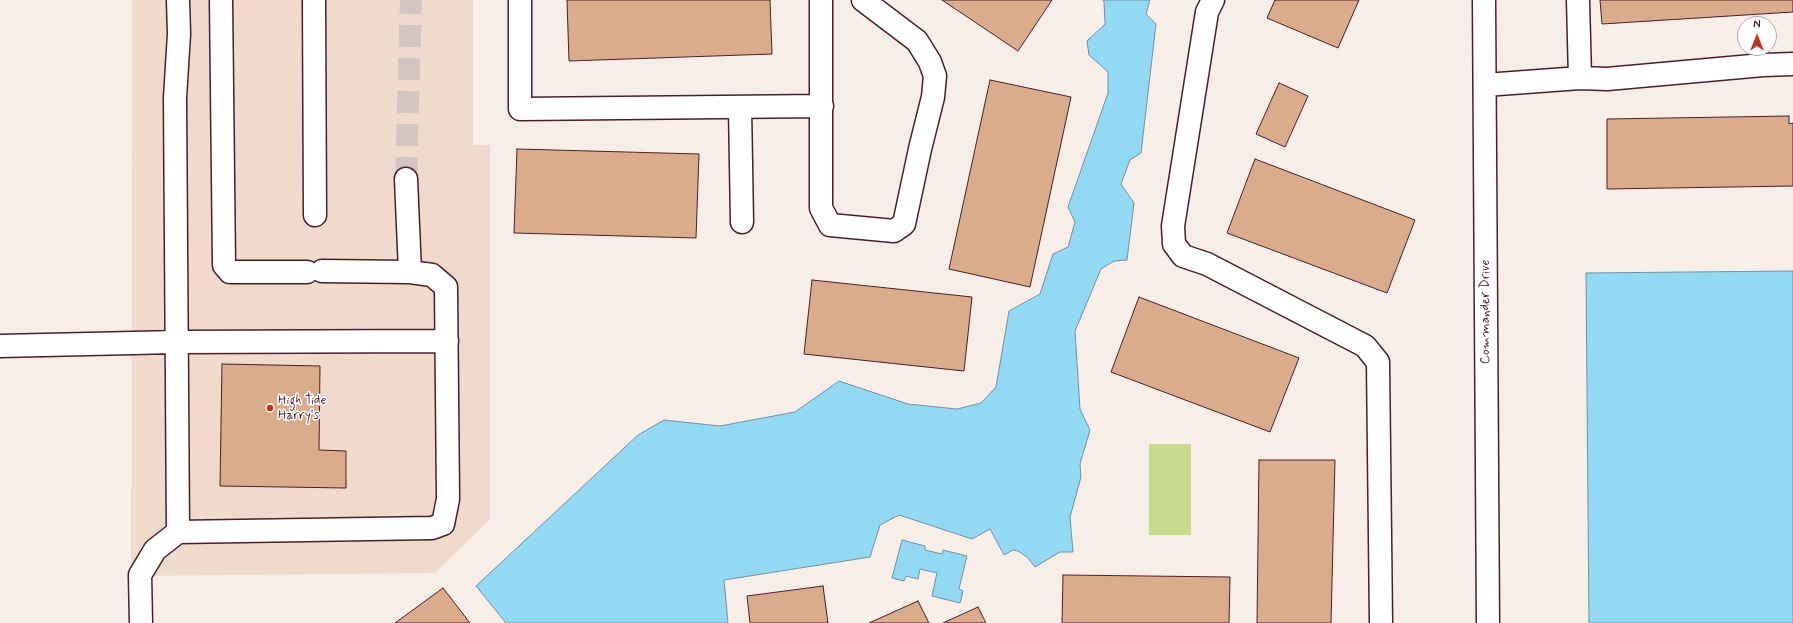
<!DOCTYPE html>
<html>
<head>
<meta charset="utf-8">
<style>
	body { margin:0 }
	#map { position:relative; width:1793px; height:623px; overflow:hidden; background:#f8eee8; font-family:Mynerve,sans-serif }
	canvas { display:block }
	.north { position:absolute; left:1737px; top:16px; width:40px; height:40px; box-sizing:border-box; background:#fff; border:1px solid #b7a5aa; border-radius:50%; rotate:0deg; font-size:11px; font-weight:700; line-height:16px; text-align:center; color:#4a1f2b }
	.north::after { content:''; display:block; margin:auto; width:14px; height:18px; background:#c8321e; clip-path:polygon(50% 0,100% 100%,50% 72%,0 100%) }
</style>
</head>
<body>
<div id="map">
<canvas width="1793" height="623"></canvas>
<div class="north">N</div>
</div>
<script>
const g = document.querySelector('canvas').getContext('2d');
g.lineJoin = 'round';
function fillPath(path, color) { g.fillStyle = color; g.fill(path, 'evenodd'); }
const poly = rows => new Path2D(rows.map(r => 'M' + r).join(''));
function stroke(path, color, width, dash) { g.strokeStyle = color; g.lineWidth = width; g.lineCap = dash ? 'butt' : 'round'; g.setLineDash(dash || []); g.stroke(path); }
function drawText(font, color, halo, rows, align = 'center') {
  g.font = font + ' Mynerve,sans-serif'; g.lineWidth = 3; g.setLineDash([]); g.textBaseline = 'middle'; g.strokeStyle = halo; g.fillStyle = color; for (const [text, x, y, turn = 0] of rows) {
    g.save(); g.translate(x, y); g.rotate((+turn || 0) * Math.PI / 180); g.textAlign = isNaN(turn) ? turn : align; if (halo) g.strokeText(text, 0, 0); g.fillText(text, 0, 0); g.restore();
  }
}
fillPath(poly([
	[132,0,473,0,473,145,490,145,490,519,435,573,131,576]
]), '#efdacc');
fillPath(poly([
	[1149,444,1191,444,1191,535,1149,535]
]), '#c7da8e');
const water = poly([
	[1103,0,1150,0,1146,14,1156,24,1141,153,1130,160,1121,184,1134,203,1127,260,1114,261,1101,269,1075,331,1080,409,1090,430,1080,464,1081,477,1070,517,1073,552,1060,552,1035,567,1027,557,1018,551,1013,550,1004,555,990,529,972,539,899,515,880,525,870,557,724,580,728,623,506,623,476,586,638,435,664,420,720,426,795,412,839,381,908,404,957,409,981,403,996,387,1009,311,1040,294,1053,254,1068,247,1075,222,1068,207,1108,93,1108,72,1089,55,1087,41,1105,24,1104,1,1103,0],
	[1793,271,1793,623,1589,623,1586,273,1793,271],
	[902,540,925,546,925,550,942,554,943,550,967,556,959,589,963,591,960,603,932,596,937,573,920,569,918,579,906,576,904,581,892,578,902,540]
]);
fillPath(water, '#92d9f4');
stroke(water, '#758fa4', 1);
const building = poly([
	[567,0,770,0,772,54,569,61,567,0],
	[942,0,1052,0,1018,51,942,0],
	[1275,0,1359,0,1338,48,1267,18,1275,0],
	[1600,0,1793,0,1793,12,1602,24,1600,0],
	[990,80,1071,97,1030,287,949,269,990,80],
	[1279,83,1308,96,1285,147,1256,134,1279,83],
	[1789,116,1789,124,1793,123,1793,186,1607,189,1607,119,1789,116],
	[517,149,699,154,696,238,514,233,517,149],
	[1255,159,1415,220,1387,293,1227,233,1255,159],
	[812,280,972,297,964,371,804,354,812,280],
	[1139,297,1299,358,1270,432,1111,372,1139,297],
	[222,364,320,366,319,450,346,451,346,488,220,486,222,364],
	[1259,460,1335,460,1331,623,1257,623,1259,460],
	[1063,575,1230,577,1229,623,1062,623,1063,575],
	[823,586,828,623,750,623,747,596,823,586],
	[443,588,470,623,395,623,443,588],
	[918,601,929,623,869,623,918,601],
	[978,607,986,623,943,623,978,607]
]);
fillPath(building, '#daac8b');
stroke(building, '#4a1f2b', 1);
stroke(poly([
	[406,179,411,0]
]), '#d5c5c2', 22, [22, 11]);
const minor = poly([
	[221,0,224,265,230,272,307,272],
	[314,0,315,215],
	[520,0,520,109,822,106],
	[821,0,821,208,830,225,894,231,904,224,920,149,933,97,935,76,930,62,917,41,863,0],
	[1213,0,1207,12,1173,226,1174,244,1183,256,1207,264,1365,346,1378,362,1381,623],
	[1484,0,1488,623],
	[1578,0,1580,78],
	[1485,85,1580,78,1607,79,1763,65,1793,64],
	[740,107,742,222],
	[406,179,410,272],
	[0,346,176,342,447,341],
	[178,532,432,528,443,524,448,499,446,287,432,275,410,272,322,271],
	[141,623,140,575,155,550,178,532,175,98,179,34,178,0]
]);
stroke(minor, '#4a1f2b', 25);
stroke(minor, '#fff', 22);
for (const [x, y, r, color] of [
	[270,408,4,"#c8321e"]
]) { const dot = new Path2D(); dot.arc(x, y, r, 0, 2 * Math.PI); g.fillStyle = color; g.fill(dot); stroke(dot, '#fff', 1.5); }
drawText('13px', '#4a1f2b', '#fff', [
	["Commander Drive",1486,312,-90]
]);
drawText('13px', '#4a1f2b', '#fff', [
	["High Tide",278,401],
	["Harry's",278,416]
], 'left');
</script>
</body>
</html>
